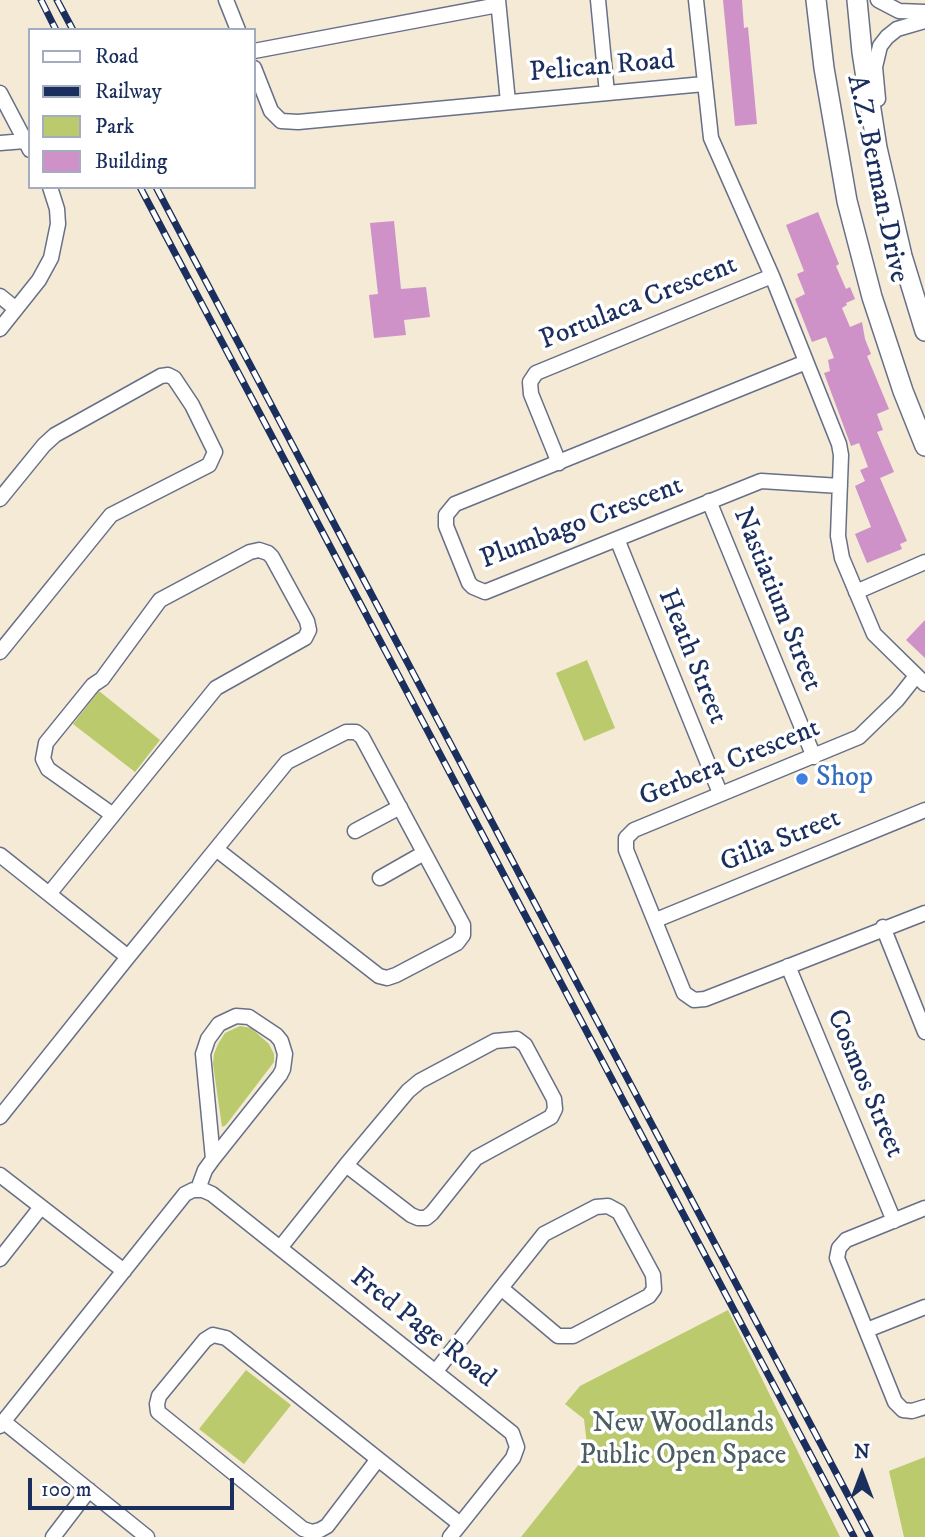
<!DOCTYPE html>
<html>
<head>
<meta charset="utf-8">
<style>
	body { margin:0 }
	#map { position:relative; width:925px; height:1537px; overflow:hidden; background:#f4ead6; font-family:"IM FELL DW Pica",serif }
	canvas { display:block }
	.legend { position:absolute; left:28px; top:28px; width:228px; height:161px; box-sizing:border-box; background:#fff; border:2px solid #a4acbf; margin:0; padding:9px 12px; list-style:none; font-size:21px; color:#1b2f5e }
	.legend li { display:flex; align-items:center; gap:14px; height:35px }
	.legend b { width:35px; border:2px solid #a4acbf }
	.north { position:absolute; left:827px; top:1439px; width:70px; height:70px; -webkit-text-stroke:5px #fff; paint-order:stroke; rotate:0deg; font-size:19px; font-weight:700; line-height:28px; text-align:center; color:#1b2f5e }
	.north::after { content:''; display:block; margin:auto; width:24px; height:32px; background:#1b2f5e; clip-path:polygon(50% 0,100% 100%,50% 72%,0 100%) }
	.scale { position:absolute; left:28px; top:1478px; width:206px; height:32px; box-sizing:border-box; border:4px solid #1b2f5e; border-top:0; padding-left:9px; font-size:21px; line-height:24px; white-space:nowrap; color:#1b2f5e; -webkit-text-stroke:5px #fff; paint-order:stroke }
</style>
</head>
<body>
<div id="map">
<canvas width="925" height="1537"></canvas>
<ul class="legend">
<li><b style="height:9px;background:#fff"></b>Road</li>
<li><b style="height:9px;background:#1b2f5e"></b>Railway</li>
<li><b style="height:19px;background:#baca6c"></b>Park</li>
<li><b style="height:19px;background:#ce92c8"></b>Building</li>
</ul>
<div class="north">N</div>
<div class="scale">100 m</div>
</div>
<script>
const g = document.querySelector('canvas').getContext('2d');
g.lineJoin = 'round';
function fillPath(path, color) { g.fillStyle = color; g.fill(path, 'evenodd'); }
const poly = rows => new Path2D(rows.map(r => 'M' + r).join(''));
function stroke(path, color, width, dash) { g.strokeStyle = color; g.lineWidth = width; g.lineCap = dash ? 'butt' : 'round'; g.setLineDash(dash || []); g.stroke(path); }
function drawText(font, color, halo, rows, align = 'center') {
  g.font = font + ' "IM FELL DW Pica",serif'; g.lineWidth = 7; g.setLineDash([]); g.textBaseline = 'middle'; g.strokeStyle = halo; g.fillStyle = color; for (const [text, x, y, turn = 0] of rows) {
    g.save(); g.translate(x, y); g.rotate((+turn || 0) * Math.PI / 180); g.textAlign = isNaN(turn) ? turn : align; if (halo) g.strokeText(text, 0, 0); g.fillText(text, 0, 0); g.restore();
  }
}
fillPath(poly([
	[587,660,615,728,584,741,556,673],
	[99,691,160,740,135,772,73,724],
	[240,1026,251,1028,269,1044,274,1054,274,1062,226,1125,222,1127,213,1064,214,1054,218,1044,225,1033],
	[728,1310,840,1537,521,1537,588,1453,584,1419,565,1404,580,1386],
	[246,1370,291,1405,244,1464,199,1429],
	[925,1457,925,1537,904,1537,889,1471]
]), '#baca6c');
fillPath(poly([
	[723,0,742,0,744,28,748,27,757,124,735,126],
	[818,212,839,264,836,266,846,289,850,287,855,299,846,303,847,305,842,308,850,327,862,322,865,339,871,354,867,356,889,409,877,414,883,430,877,432,894,472,880,478,907,541,900,544,902,549,867,563,855,534,871,527,855,486,865,481,860,470,868,467,859,443,851,446,824,373,830,371,828,360,834,358,826,337,812,342,795,299,805,294,797,274,804,271,786,225],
	[394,221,401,289,426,287,430,317,404,320,406,335,374,338,369,295,378,294,370,223],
	[925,620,925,658,906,640]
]), '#ce92c8');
const minor = poly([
	[226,0,238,30],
	[498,0,508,102],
	[598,0,607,93],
	[696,0,711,138,772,276,839,444,841,455,838,536,842,558,874,634,925,684],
	[878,0,899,11,925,12],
	[254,51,498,5],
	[254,68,271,111,281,121,298,122,704,84],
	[0,93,30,150],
	[878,99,875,67,880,46,887,37,897,29,925,21],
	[0,143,25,141],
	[0,296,16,309],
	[0,329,39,280,51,258,58,224,57,209,50,187],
	[806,362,455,504,446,515,446,526,469,583,473,587,485,592,761,481,840,486],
	[559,463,531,394,530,382,536,373,772,276],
	[0,499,44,445,55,435,161,376,168,375,174,378,192,405,215,452,209,465,111,515,0,652],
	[709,501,814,757],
	[617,539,720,793],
	[856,592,925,562],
	[916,676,897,700,859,737,634,830,626,838,626,850,684,993,694,1000,705,999,925,913],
	[355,831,400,807],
	[0,855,128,957],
	[380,878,424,853],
	[49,894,216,688,305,638,309,630,307,621,272,557,268,553,259,550,250,552,160,600,102,679,93,685,46,743,43,759,48,769,113,815],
	[656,920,925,810],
	[883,927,925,1032],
	[788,966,894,1221],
	[0,1117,128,957,216,849,287,762,346,732,356,732,362,737,463,925,463,935,457,943,396,975,387,978,379,976,216,849],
	[0,1175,124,1271],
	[198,1189,205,1170,213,1159,280,1075,283,1069,285,1054,281,1041,276,1035,249,1017,236,1016,219,1024,208,1039,203,1054,213,1159],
	[608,1206,619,1212,653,1275,654,1289,649,1296,573,1336,558,1336,501,1288,544,1234,596,1207,608,1206],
	[925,1208,846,1240,839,1248,837,1258,895,1402,903,1410,912,1411,925,1407],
	[280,1248,346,1165,408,1091,420,1081,495,1041,517,1039,525,1045,554,1099,555,1109,551,1117,476,1158,432,1213,426,1218,418,1218,411,1215,346,1165],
	[0,1259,41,1207],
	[867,1330,925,1307],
	[213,1335,226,1338,378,1459,327,1526,320,1530,312,1532,303,1529,158,1412,157,1404,159,1396,205,1340,213,1335],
	[436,1371,501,1288],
	[4,1422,147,1537],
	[0,1426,185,1194,193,1190,203,1190,212,1194,512,1433,517,1447,513,1458,450,1537],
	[378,1459,460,1524],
	[53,1537,89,1490]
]);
const secondary = poly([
	[816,0,824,68,847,201,872,297,903,391,925,446],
	[857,0,862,52,877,148,902,256,925,331]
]);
stroke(minor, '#677088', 17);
stroke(secondary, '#677088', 22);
stroke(minor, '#fff', 14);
stroke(secondary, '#fff', 19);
const rail = poly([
	[41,0,56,30],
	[57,0,73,30],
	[140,187,854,1537],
	[156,187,870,1537]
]);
stroke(rail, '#1b2f5e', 7);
stroke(rail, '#fff', 4.5, [13]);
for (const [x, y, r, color] of [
	[802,779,7,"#3f7fe0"]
]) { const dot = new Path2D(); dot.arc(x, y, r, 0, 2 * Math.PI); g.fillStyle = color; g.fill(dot); stroke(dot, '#fff', 2.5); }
drawText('28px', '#1b2f5e', '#fff', [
	["Pelican Road",602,68,-5],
	["A.Z. Berman Drive",876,179,78],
	["Portulaca Crescent",639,304,-22],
	["Plumbago Crescent",582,524,-21],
	["Nastiatium Street",776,600,68],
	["Heath Street",691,657,68],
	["Gerbera Crescent",730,764,-22],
	["Gilia Street",781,842,-22],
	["Cosmos Street",864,1084,67],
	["Fred Page Road",422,1329,38]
]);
drawText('28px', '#366cbe', '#fff', [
	["Shop",816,779]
], 'left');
drawText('28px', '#4b5e62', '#fff', [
	["New Woodlands",683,1425],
	["Public Open Space",683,1457]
]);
</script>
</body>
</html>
